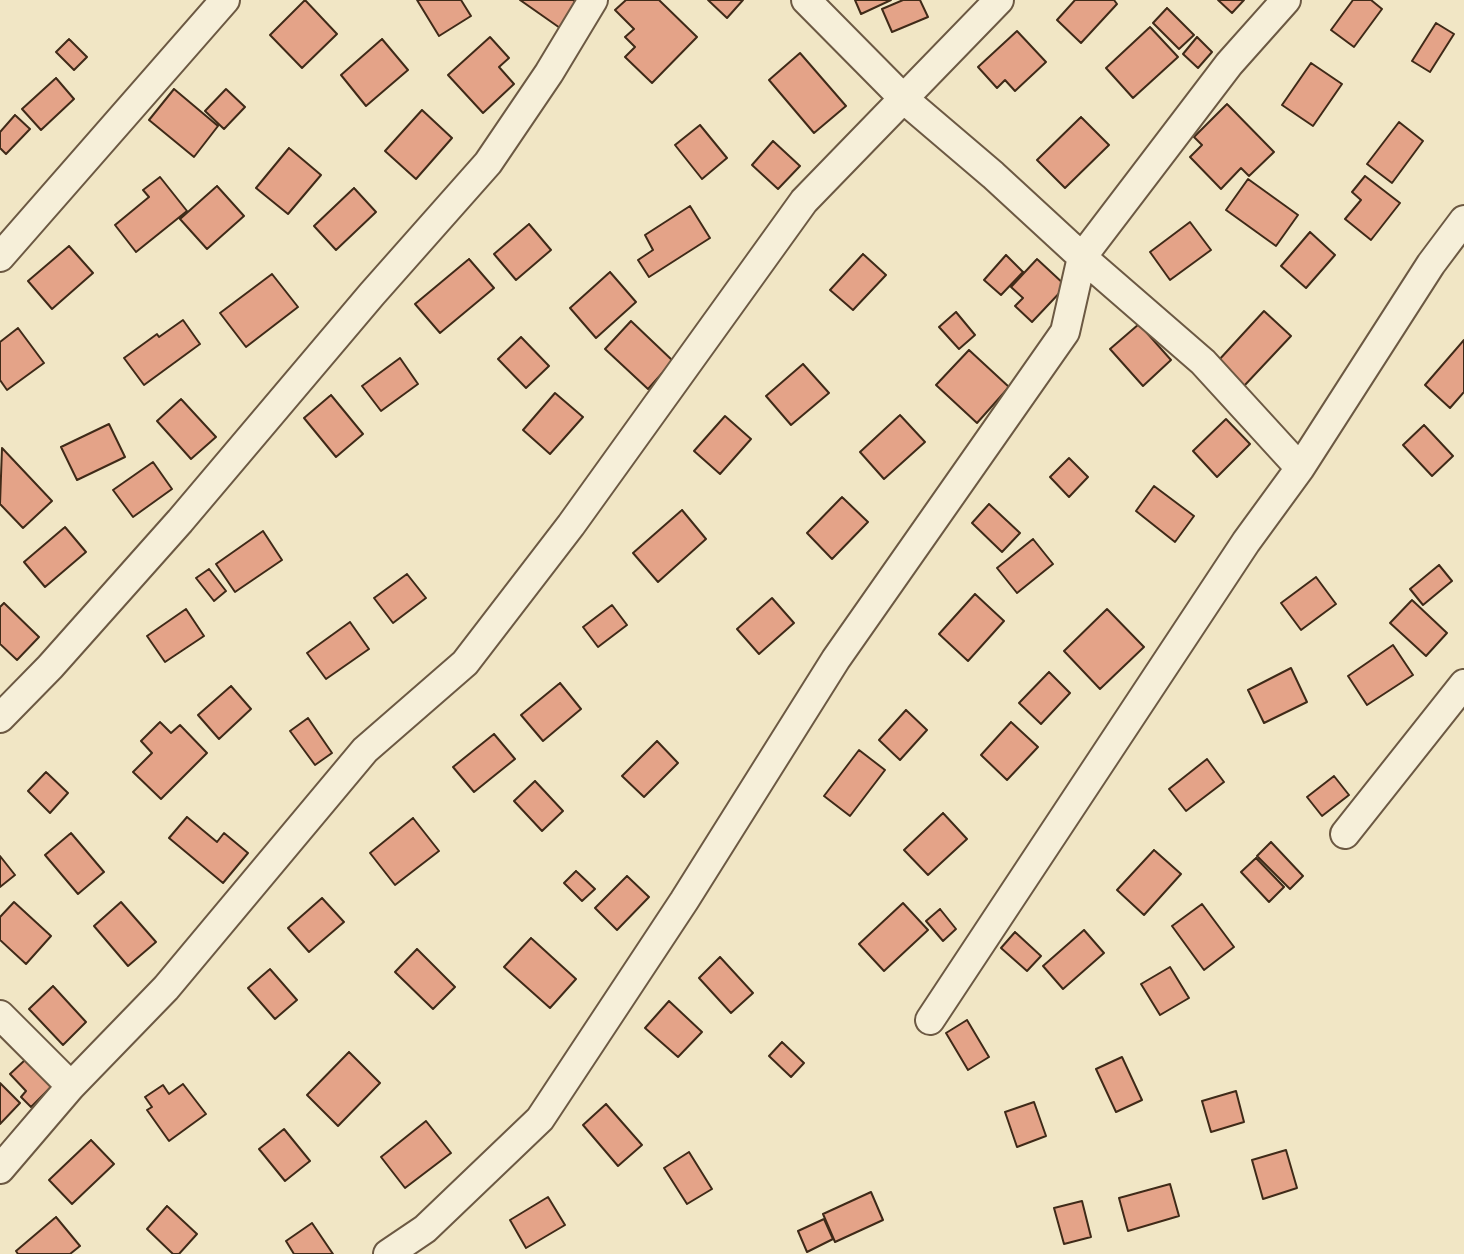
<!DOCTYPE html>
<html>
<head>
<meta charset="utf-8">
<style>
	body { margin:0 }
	canvas { display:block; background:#f1e6c5 }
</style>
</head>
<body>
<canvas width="1464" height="1254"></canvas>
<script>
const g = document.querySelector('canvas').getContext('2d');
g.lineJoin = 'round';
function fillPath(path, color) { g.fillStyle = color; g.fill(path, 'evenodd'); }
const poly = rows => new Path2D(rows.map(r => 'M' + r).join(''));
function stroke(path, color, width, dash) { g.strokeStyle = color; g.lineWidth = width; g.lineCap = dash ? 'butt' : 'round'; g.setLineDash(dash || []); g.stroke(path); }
const building = poly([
	[305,0,337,34,302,68,270,35,305,0],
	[417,0,461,0,471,16,439,36,417,0],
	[520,0,573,0,577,3,560,28,520,0],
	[626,0,659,0,697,37,652,83,625,57,635,47,625,37,634,29,615,10,626,0],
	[708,0,743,0,727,18,708,0],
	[855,0,891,0,861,14,855,0],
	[903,0,920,0,928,17,892,32,882,9,903,0],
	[1075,0,1114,0,1117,4,1081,43,1057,20,1075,0],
	[1218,0,1244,0,1232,13,1218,0],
	[1353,0,1371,0,1382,9,1354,47,1331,30,1353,0],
	[1167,8,1194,35,1179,49,1153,23,1167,8],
	[1436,23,1454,34,1430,72,1412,61,1436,23],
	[1150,27,1178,57,1133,98,1106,68,1150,27],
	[1017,31,1046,62,1015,91,1005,80,997,88,978,67,1017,31],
	[490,37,509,58,499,67,514,84,483,113,448,75,490,37],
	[1197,37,1212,52,1198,68,1183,54,1197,37],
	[69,39,87,57,74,70,56,52,69,39],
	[382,39,408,70,366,106,341,75,382,39],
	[800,53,846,106,814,133,769,80,800,53],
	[1311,63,1342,84,1313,126,1282,105,1311,63],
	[56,78,74,99,41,130,22,109,56,78],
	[174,89,218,126,194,157,149,120,174,89],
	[226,89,245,107,224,129,205,111,226,89],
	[1227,104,1274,152,1249,176,1241,168,1221,189,1190,157,1202,145,1194,137,1227,104],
	[422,110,452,138,416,179,385,151,422,110],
	[15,115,30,129,6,154,0,148,0,132,15,115],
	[1081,117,1109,145,1065,188,1037,160,1081,117],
	[1399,122,1423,141,1392,183,1367,164,1399,122],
	[700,125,727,158,702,179,675,145,700,125],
	[773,141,800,166,778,189,752,165,773,141],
	[289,148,321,175,288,214,256,188,289,148],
	[1365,176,1400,203,1371,240,1345,219,1361,200,1352,192,1365,176],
	[160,177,187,211,136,252,115,225,149,197,143,190,160,177],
	[1248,179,1298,215,1276,246,1226,210,1248,179],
	[217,186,244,216,207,249,180,219,217,186],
	[354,188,376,212,336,250,314,226,354,188],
	[690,206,710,238,649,277,638,260,653,250,645,235,690,206],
	[1190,222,1211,250,1170,280,1150,252,1190,222],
	[529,224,551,250,516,280,494,254,529,224],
	[1310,232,1335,255,1306,288,1281,266,1310,232],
	[69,246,93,273,52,309,28,281,69,246],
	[863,254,886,275,853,310,830,290,863,254],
	[1006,255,1023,272,1001,295,984,280,1006,255],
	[469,259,494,288,440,333,415,304,469,259],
	[1037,259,1066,286,1032,322,1015,306,1023,298,1011,287,1037,259],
	[610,272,636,302,596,338,570,308,610,272],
	[272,274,298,307,246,347,220,313,272,274],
	[1264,311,1291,336,1244,386,1218,361,1264,311],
	[956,312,975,335,959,349,939,327,956,312],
	[183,320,200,344,144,385,124,358,157,334,159,337,183,320],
	[631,321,673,361,648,389,605,349,631,321],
	[1139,324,1171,360,1143,386,1110,349,1139,324],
	[18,328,44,363,7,390,0,380,0,342,18,328],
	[521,337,549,366,526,388,498,359,521,337],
	[1464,340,1464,392,1450,408,1425,385,1464,340],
	[969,350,1009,387,977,423,936,385,969,350],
	[400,358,418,384,381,411,362,386,400,358],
	[803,364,829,393,791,425,766,396,803,364],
	[555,393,583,417,550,454,523,430,555,393],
	[331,395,363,434,336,457,304,418,331,395],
	[181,399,216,437,191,459,157,421,181,399],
	[900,415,925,442,884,479,860,452,900,415],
	[725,416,751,439,720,474,694,451,725,416],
	[1226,419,1250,444,1217,477,1193,451,1226,419],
	[109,424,125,457,77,480,61,447,109,424],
	[1424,425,1453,456,1432,476,1403,445,1424,425],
	[2,448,52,501,23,528,0,504,2,448],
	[1069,458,1088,477,1069,497,1050,477,1069,458],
	[153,462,172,489,133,517,113,490,153,462],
	[1154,486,1194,516,1175,542,1136,511,1154,486],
	[842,497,868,522,832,559,807,533,842,497],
	[989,504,1020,533,1002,552,972,523,989,504],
	[682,510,706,539,658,582,633,553,682,510],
	[65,527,86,552,45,587,24,562,65,527],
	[263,531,282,560,235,592,216,564,263,531],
	[1033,539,1053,564,1017,593,997,568,1033,539],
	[1439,565,1452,581,1423,605,1410,589,1439,565],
	[209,569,226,591,214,601,196,578,209,569],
	[407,574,426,598,393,623,374,598,407,574],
	[1316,577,1336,604,1301,630,1281,603,1316,577],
	[975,594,1004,621,968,661,939,634,975,594],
	[772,598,794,623,759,654,737,629,772,598],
	[1412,600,1447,633,1426,656,1390,623,1412,600],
	[4,603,39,637,17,660,0,644,0,607,4,603],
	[612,605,627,625,598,647,583,627,612,605],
	[186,609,204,636,165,662,147,636,186,609],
	[1107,609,1144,647,1100,689,1064,651,1107,609],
	[350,622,369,649,326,679,307,653,350,622],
	[1393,645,1413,675,1367,705,1348,676,1393,645],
	[1291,668,1307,702,1264,723,1248,690,1291,668],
	[1049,672,1070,693,1041,724,1019,703,1049,672],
	[560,683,581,709,543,741,521,715,560,683],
	[231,686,251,709,219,739,198,715,231,686],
	[906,710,927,730,900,760,879,740,906,710],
	[308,718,332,753,315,765,290,731,308,718],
	[160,722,171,733,180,725,207,753,161,799,133,772,152,753,141,741,160,722],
	[1011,722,1038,747,1007,780,981,755,1011,722],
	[494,734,515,759,474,792,453,767,494,734],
	[657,741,678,763,644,797,622,776,657,741],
	[859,750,885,770,850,816,824,796,859,750],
	[1207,759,1224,782,1186,811,1169,789,1207,759],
	[46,772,68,793,50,813,28,791,46,772],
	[1334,776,1349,795,1322,816,1307,797,1334,776],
	[535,781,563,811,542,831,514,801,535,781],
	[943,813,967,839,928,875,904,850,943,813],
	[187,817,217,842,224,833,248,853,223,883,169,838,187,817],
	[413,818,439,851,395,885,370,853,413,818],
	[71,833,104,872,78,894,45,855,71,833],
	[1271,842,1303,876,1290,889,1257,856,1271,842],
	[1154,850,1181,874,1144,915,1117,890,1154,850],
	[0,856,15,875,0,887,0,856],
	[1256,858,1284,887,1269,902,1241,872,1256,858],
	[576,871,595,889,582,901,564,883,576,871],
	[627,876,649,897,617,930,595,908,627,876],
	[322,898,344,922,309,952,288,928,322,898],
	[14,902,51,936,26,964,0,940,0,917,14,902],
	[121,902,156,942,128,966,94,926,121,902],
	[903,903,928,930,884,971,859,944,903,903],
	[1202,904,1234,947,1204,970,1172,926,1202,904],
	[940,909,956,929,943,941,926,921,940,909],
	[1084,930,1104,953,1063,989,1043,966,1084,930],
	[1015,932,1041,956,1027,971,1001,948,1015,932],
	[531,938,576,979,550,1008,504,967,531,938],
	[417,949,455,987,433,1009,395,972,417,949],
	[720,957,753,993,731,1013,699,978,720,957],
	[1170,967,1189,998,1160,1015,1141,984,1170,967],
	[270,969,297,1000,275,1019,248,988,270,969],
	[53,986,86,1022,63,1045,29,1009,53,986],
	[669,1001,702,1032,678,1057,645,1028,669,1001],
	[967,1020,989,1057,968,1070,946,1033,967,1020],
	[782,1042,804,1063,791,1077,769,1056,782,1042],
	[349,1052,380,1083,338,1126,307,1095,349,1052],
	[1122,1057,1142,1100,1116,1112,1096,1069,1122,1057],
	[25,1060,51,1087,31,1107,21,1097,26,1091,10,1074,25,1060],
	[0,1083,20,1103,0,1124,0,1083],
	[183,1084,206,1114,169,1141,147,1110,152,1107,145,1097,163,1085,169,1094,183,1084],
	[1236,1091,1244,1122,1211,1132,1202,1101,1236,1091],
	[1034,1102,1046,1136,1017,1147,1005,1112,1034,1102],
	[606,1104,642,1145,618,1166,583,1125,606,1104],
	[426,1121,451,1153,405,1188,381,1157,426,1121],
	[284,1129,310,1161,285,1181,259,1149,284,1129],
	[91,1140,114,1164,72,1204,49,1180,91,1140],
	[1286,1150,1297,1188,1263,1199,1252,1160,1286,1150],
	[689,1152,712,1189,687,1204,664,1168,689,1152],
	[1170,1184,1179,1216,1128,1231,1119,1198,1170,1184],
	[871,1192,883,1220,835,1242,823,1214,871,1192],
	[548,1197,565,1225,526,1248,510,1220,548,1197],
	[1082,1201,1091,1237,1064,1244,1054,1208,1082,1201],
	[167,1206,197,1234,179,1254,173,1254,147,1229,167,1206],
	[56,1217,80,1246,70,1254,18,1254,16,1251,56,1217],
	[824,1219,833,1239,807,1252,798,1231,824,1219],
	[312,1223,333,1254,294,1254,286,1241,312,1223]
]);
fillPath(building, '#e4a388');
stroke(building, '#3f2a18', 2);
const street = poly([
	[806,0,905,100,993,175,1082,257,1203,362,1300,468],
	[0,257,225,0],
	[0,718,50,667,180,521,372,294,488,163,549,73,593,0],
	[1345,834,1464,684],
	[0,1015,71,1086],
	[930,1020,1246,542,1300,468,1431,264,1464,220],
	[0,1169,71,1086,166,988,365,750,465,663,571,525,804,201,999,0],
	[388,1254,425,1229,540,1119,684,901,836,659,1065,332,1082,257,1229,64,1286,0]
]);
stroke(street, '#6c5943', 32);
stroke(street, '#f6efd9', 28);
</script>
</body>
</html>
